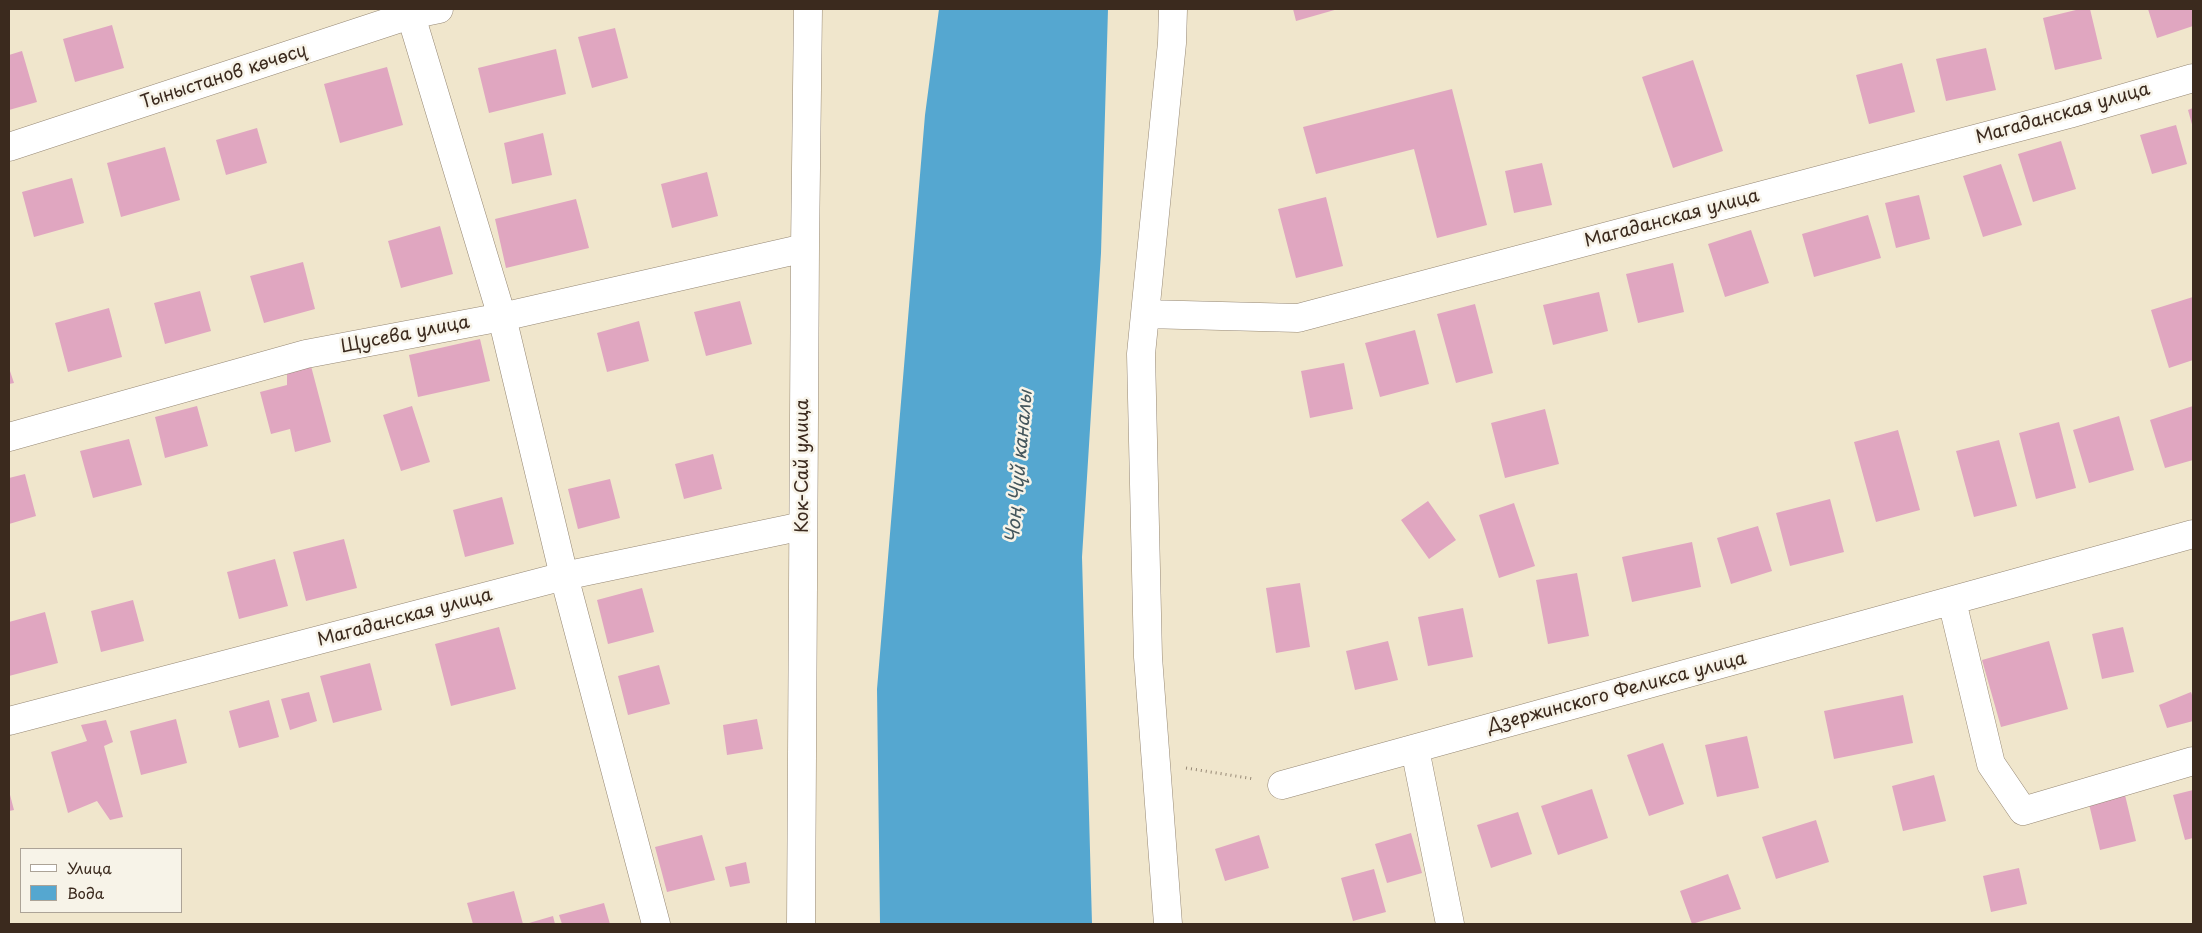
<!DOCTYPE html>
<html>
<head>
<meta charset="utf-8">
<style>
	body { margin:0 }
	#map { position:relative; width:2202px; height:933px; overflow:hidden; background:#f0e6cc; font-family:"Playpen Sans",sans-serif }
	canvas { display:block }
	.frame { position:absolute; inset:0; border:10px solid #3b2a1e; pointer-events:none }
	.legend { position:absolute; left:20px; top:848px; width:162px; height:65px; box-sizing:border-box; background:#f7f3e8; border:1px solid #aca397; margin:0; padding:6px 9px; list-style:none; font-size:15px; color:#3b2a1e }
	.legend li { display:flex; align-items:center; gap:10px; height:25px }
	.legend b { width:25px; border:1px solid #aca397 }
</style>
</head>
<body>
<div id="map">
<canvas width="2202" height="933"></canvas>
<div class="frame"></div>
<ul class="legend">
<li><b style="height:6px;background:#fff"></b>Улица</li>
<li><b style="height:14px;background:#55a7d0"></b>Вода</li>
</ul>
</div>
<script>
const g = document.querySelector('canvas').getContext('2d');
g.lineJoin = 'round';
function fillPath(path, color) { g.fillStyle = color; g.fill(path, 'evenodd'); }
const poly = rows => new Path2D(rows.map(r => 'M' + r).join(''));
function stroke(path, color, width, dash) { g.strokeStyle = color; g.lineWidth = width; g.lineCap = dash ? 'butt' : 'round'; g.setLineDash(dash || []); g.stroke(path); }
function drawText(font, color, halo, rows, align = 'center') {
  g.font = font + ' "Playpen Sans",sans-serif'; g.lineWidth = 5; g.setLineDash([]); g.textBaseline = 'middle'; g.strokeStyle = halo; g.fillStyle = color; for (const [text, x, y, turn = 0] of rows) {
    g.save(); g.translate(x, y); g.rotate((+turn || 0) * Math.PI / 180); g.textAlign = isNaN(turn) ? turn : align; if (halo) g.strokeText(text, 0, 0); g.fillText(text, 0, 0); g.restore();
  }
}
fillPath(poly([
	[939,9,1108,9,1101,253,1082,557,1092,924,880,924,877,689,925,115]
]), '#55a7d0');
fillPath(poly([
	[1293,9,1338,9,1296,21],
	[2080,9,2090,9,2102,59,2055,70,2043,18],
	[2148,9,2193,9,2193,26,2157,38],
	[112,25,124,68,75,82,63,39],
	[615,28,628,78,592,88,578,37],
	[1986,48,1996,90,1946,101,1936,59],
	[556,49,566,94,489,113,478,68],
	[22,51,37,102,9,110,9,55],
	[1693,60,1723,151,1673,168,1642,77],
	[1902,63,1915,112,1869,124,1856,75],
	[387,67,403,125,340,143,324,84],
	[1452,89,1487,225,1437,238,1414,149,1316,174,1303,127],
	[2193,108,2193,128,2188,110],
	[2176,125,2187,164,2152,174,2140,135],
	[257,128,267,163,226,175,216,140],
	[543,133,552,175,512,184,504,143],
	[2061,141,2076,189,2033,202,2018,154],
	[165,147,180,200,121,217,107,163],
	[1542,163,1552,205,1514,213,1505,171],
	[2001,164,2022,225,1983,237,1963,176],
	[707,172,718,216,672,228,661,184],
	[72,178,84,223,34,237,22,192],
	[1919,195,1930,239,1896,248,1885,203],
	[1326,197,1343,266,1296,278,1278,209],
	[576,199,589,248,506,268,495,219],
	[1868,215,1881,258,1814,277,1802,234],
	[440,226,453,274,401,288,388,241],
	[1751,230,1769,283,1725,297,1708,244],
	[303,262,315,309,264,323,250,276],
	[1673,263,1684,312,1638,323,1626,274],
	[200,291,211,331,165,344,154,303],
	[1599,292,1608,331,1553,345,1543,305],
	[2193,297,2193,360,2169,368,2151,310],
	[740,301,752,344,706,356,694,312],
	[1475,304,1493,373,1456,383,1437,314],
	[109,308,122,357,68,372,55,323],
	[639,321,649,361,607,372,597,333],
	[1415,330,1429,384,1380,397,1365,343],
	[480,339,490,381,418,397,409,355],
	[1344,363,1353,409,1310,418,1301,371],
	[311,366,331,442,295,452,290,429,271,434,260,392,287,385,287,372],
	[9,368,14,383,9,384],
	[197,406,208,446,165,458,155,417],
	[412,406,430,462,401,471,383,415],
	[2193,406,2193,460,2165,468,2150,420],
	[1545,409,1559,464,1505,478,1491,423],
	[2119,416,2134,470,2089,483,2073,430],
	[2059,422,2076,488,2036,499,2019,433],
	[1898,430,1920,510,1876,522,1854,442],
	[129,439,142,485,93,498,80,451],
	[1999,440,2017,506,1974,517,1956,451],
	[713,454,722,489,684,499,675,464],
	[25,474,36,516,9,524,9,478],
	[610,479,620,518,578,529,568,489],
	[502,497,514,544,465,557,453,510],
	[1830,499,1844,552,1790,566,1776,513],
	[1428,501,1456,540,1429,559,1401,520],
	[1514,503,1535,566,1499,578,1479,515],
	[1758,526,1772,571,1731,584,1717,538],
	[344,539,357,588,306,601,293,552],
	[1692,542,1701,587,1632,602,1622,557],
	[275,559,288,606,239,619,227,572],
	[1577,573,1589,636,1548,644,1536,580],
	[1300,583,1310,647,1276,653,1266,588],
	[642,588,654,632,608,644,597,600],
	[133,600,144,641,101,652,91,611],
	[1463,608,1473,657,1428,666,1418,617],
	[45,612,58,663,9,676,9,622],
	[499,627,516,689,451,706,435,644],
	[2123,627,2134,672,2102,679,2092,634],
	[1388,641,1398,680,1355,690,1346,651],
	[2049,641,2068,709,2001,727,1982,660],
	[370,663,382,710,333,723,320,676],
	[659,665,670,704,628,715,618,676],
	[309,692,317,721,290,730,281,699],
	[2191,692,2193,698,2193,721,2167,728,2159,705],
	[1903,695,1913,743,1834,759,1824,711],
	[269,700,279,737,239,748,229,711],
	[176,719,187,763,141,775,130,731],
	[757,719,763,749,727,755,723,725],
	[106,720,113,742,104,746,123,817,110,820,97,801,68,813,51,752,87,741,81,725],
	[1747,736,1759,788,1717,797,1705,745],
	[1663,743,1684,804,1649,816,1627,755],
	[1934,775,1946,821,1903,831,1892,786],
	[1592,789,1608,838,1558,855,1541,806],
	[2193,790,2193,838,2185,840,2173,795],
	[9,791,14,810,9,811],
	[2125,795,2136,841,2100,850,2089,804],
	[1518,812,1532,854,1491,868,1477,825],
	[1816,820,1829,862,1776,879,1762,837],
	[1411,833,1422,873,1387,883,1375,844],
	[702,835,715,880,667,892,655,847],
	[1259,835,1269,868,1225,881,1215,849],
	[746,862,750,883,730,887,725,867],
	[2019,868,2027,904,1991,912,1983,876],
	[1374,869,1386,912,1353,921,1341,878],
	[1728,874,1741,909,1692,924,1680,891],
	[514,891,523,924,473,924,467,903],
	[604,903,610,924,562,924,559,915],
	[553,916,555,924,530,924,529,923]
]), '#e0a6c0');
const minor = poly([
	[409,9,502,317,564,576,656,924],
	[9,147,410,15,439,9],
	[1145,314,1298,318,2069,114,2193,78],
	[9,437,306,354,502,317,805,248],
	[1952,601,1991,764,2023,811,2193,761],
	[9,721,564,576,803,526],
	[1415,749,1450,924],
	[1282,785,2193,534],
	[801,924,805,248,808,9],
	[1168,924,1148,657,1141,354,1172,43,1173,9]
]);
stroke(minor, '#968875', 29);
stroke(poly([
	[1186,768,1254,779]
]), '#968875', 3, [1, 4]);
stroke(minor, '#fff', 28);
drawText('18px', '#3b2a1e', '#f7f3e8', [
	["Тыныстанов көчөсү",224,77,-18],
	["Магаданская улица",2063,114,-16],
	["Магаданская улица",1672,219,-15],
	["Щусева улица",405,335,-11],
	["Кок-Сай улица",803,466,-90],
	["Магаданская улица",405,618,-15],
	["Дзержинского Феликса улица",1617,693,-15]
]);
drawText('italic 19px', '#44565c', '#f7f3e8', [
	["Чоң Чүй каналы",1020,467,-85]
]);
</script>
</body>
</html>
